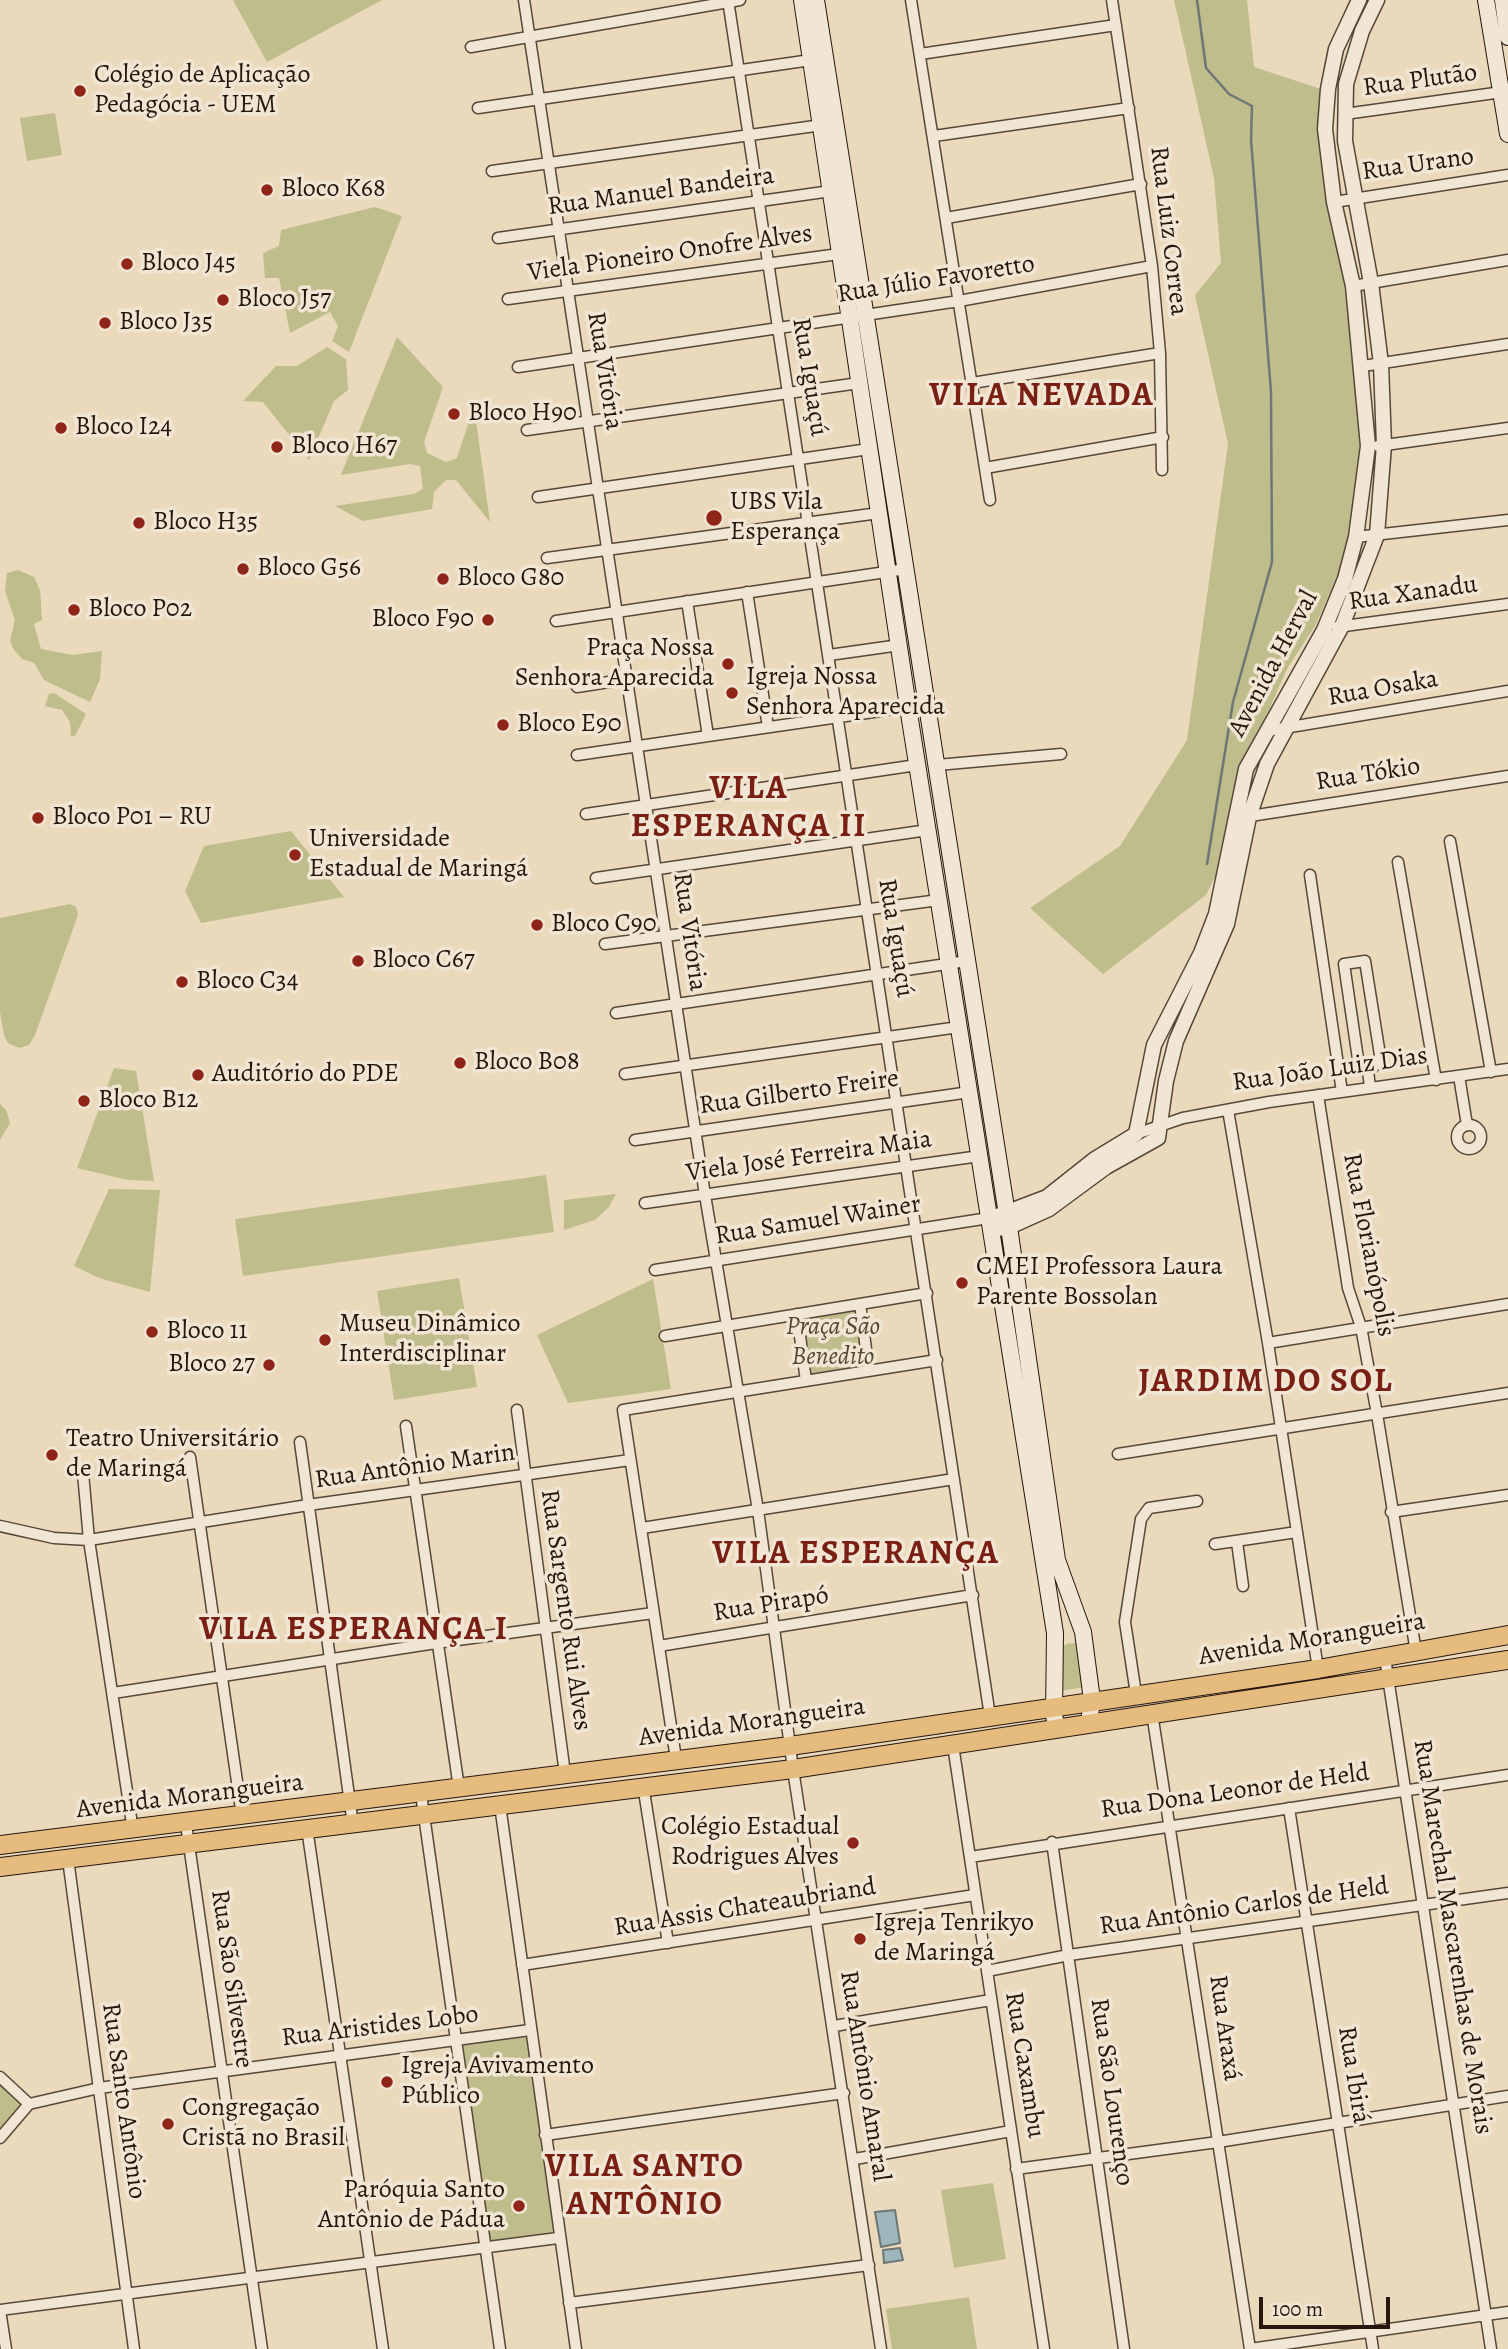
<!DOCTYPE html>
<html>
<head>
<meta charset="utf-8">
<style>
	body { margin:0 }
	#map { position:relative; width:1508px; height:2349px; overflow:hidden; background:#ead9bb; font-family:Alegreya,serif }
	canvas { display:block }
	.scale { position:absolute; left:1259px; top:2297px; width:131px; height:32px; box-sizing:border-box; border:4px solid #26160e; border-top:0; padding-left:9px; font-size:21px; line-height:24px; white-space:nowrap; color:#26160e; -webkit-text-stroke:5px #f1e6d3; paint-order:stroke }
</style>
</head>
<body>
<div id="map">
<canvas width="1508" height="2349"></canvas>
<div class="scale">100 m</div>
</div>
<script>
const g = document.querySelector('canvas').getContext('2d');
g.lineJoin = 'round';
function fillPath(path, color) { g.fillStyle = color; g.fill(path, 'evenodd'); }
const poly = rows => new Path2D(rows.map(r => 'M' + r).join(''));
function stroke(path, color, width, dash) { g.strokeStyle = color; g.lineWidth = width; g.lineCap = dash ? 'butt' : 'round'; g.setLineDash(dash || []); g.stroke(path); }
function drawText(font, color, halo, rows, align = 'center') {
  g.font = font + ' Alegreya,serif'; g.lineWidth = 7; g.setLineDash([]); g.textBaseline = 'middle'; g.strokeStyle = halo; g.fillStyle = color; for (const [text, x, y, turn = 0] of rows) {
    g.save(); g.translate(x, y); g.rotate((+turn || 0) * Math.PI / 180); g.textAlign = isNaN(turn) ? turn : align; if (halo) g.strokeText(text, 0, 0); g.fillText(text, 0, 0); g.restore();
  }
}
fillPath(poly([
	[233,0,382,0,267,62],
	[1174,0,1247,0,1254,67,1324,90,1365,444,1351,534,1338,575,1315,626,1287,669,1243,769,1226,855,1206,895,1103,974,1030,908,1120,846,1187,740,1228,444,1195,295,1221,263,1214,178],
	[55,113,62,155,27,161,20,118],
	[375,207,402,216,349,352,332,341,338,326,330,312,290,333,279,278,265,278,263,253,279,246,281,230],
	[397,337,443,387,424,442,427,453,446,462,457,458,474,406,490,522,456,480,446,480,434,492,432,509,363,521,335,506,414,494,423,489,420,466,410,464,341,475],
	[327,347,346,359,348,390,334,401,309,460,263,402,243,401,276,366,297,366],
	[18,570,34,577,40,590,42,620,34,624,41,649,72,655,102,651,100,679,90,702,44,680,34,663,22,659,14,650,10,641,15,620,5,591,7,573],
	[54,693,86,714,75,736,71,736,70,722,62,710,45,706,49,694],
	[291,831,344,897,201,923,185,891,204,846],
	[70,904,76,907,78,915,35,1035,29,1045,19,1048,8,1043,4,1035,0,1012,0,918],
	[114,1068,136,1071,154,1181,128,1180,77,1168],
	[0,1104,6,1110,10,1123,0,1140],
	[546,1175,554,1232,243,1276,235,1219],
	[109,1189,160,1190,150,1292,99,1278,74,1266],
	[616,1194,609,1207,595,1220,564,1230,564,1200],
	[459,1278,477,1387,394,1400,377,1291],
	[653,1279,671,1389,568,1403,537,1335],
	[860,1304,869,1371,806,1381,797,1314],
	[1076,1643,1085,1687,1060,1691,1062,1649,1066,1644],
	[530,2030,558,2238,485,2248,456,2041],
	[0,2077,29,2104,0,2138],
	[993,2183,1006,2259,954,2268,941,2190],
	[969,2297,977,2349,892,2349,886,2309]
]), '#bfbd8b');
const water = poly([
	[895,2210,900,2243,881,2247,875,2212,895,2210],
	[900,2248,903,2260,884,2263,883,2250,900,2248]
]);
fillPath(water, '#9db7bc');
stroke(water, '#6d7776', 2);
stroke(poly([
	[1197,0,1206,68,1229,94,1252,106,1251,140,1271,392,1272,562,1233,702,1207,864]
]), '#6d7776', 2.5);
const minor = poly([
	[524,0,705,1195,758,1510,793,1769,881,2349],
	[728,0,990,1716],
	[911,0,990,500],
	[1112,0,1152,266,1160,353,1162,470],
	[471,47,740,0],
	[920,54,1116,25],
	[478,108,811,60],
	[1345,114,1502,92],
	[934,136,1129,108],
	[492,171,822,125],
	[1334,202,1508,175],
	[946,218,1141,184],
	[498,238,831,191],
	[1353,286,1508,260],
	[508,299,839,254],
	[1363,366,1508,344],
	[518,367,959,301,1152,266],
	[972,383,1160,353],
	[527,430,859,383],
	[1378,446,1508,428],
	[985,468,1163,437],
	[538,497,869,449],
	[1356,537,1508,520],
	[547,558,879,513],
	[747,592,768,727],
	[687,601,708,736],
	[556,621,906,569],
	[1337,627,1508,604],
	[829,655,900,645],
	[577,687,628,679],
	[1266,731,1508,691],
	[577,755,908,707],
	[937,765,1061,754],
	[586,814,917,765],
	[1244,817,1508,776],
	[1450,841,1491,1072],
	[1398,862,1436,1080],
	[1310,875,1342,1092],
	[596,878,928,830],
	[605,944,939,900],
	[616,1013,967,961],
	[1368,1071,1358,1059,1344,964,1365,961,1380,1055,1378,1063,1368,1071,1370,1087],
	[625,1074,959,1027],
	[1459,1076,1467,1125],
	[1318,1095,1348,1288,1361,1327,1377,1414,1416,1652],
	[1228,1110,1268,1343,1318,1669],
	'1457 1137a12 12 0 1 1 24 0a12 12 0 1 1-24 0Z',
	[1136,1134,1183,1118,1269,1102,1508,1069],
	[635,1140,970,1092],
	[645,1203,980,1156],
	[655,1270,989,1218],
	[860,1304,869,1371],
	[797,1314,806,1381],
	[665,1336,927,1293],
	[1268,1343,1508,1304],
	[517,1410,565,1774],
	[406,1426,459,1788],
	[300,1442,353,1825],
	[1118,1454,1508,1393],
	[190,1457,242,1816],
	[83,1473,89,1540,133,1831],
	[1391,1512,1508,1495],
	[0,1526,54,1538,89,1540,308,1505,630,1460],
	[642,1528,954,1479],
	[1237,1542,1243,1586],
	[1215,1544,1297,1532],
	[659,1646,973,1595],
	[1385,1658,1491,2349],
	[113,1693,436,1643,653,1613],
	[1136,1694,1125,1622,1141,1519,1149,1508,1197,1501],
	[1152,1713,1250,2349],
	[953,1745,1044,2349],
	[676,1759,623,1410,937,1360],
	[643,1785,668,1943],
	[421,1794,500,2349],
	[500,1805,576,2349],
	[1289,1808,1373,2349],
	[186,1824,262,2349],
	[307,1828,383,2349],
	[1052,1842,1124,2349],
	[970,1857,1508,1775],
	[68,1859,134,2349],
	[522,1965,975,1895],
	[987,1971,1069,1955,1508,1893],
	[834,2026,991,2000],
	[0,2077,29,2104,0,2138],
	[29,2104,99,2088,530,2030],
	[545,2135,844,2093],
	[855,2159,1011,2131],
	[1016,2169,1218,2142,1508,2096],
	[569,2303,869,2265],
	[0,2310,558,2238],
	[0,2310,6,2349],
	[1250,2349,1508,2312]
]);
const tertiary = poly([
	[997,1216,1047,1197,1095,1159,1136,1134,1154,1045,1201,953,1216,914,1246,769,1324,630,1345,579,1356,537,1368,446,1353,286,1334,202,1325,129,1328,89,1336,49,1359,0],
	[991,1230,1009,1227,1049,1209,1106,1167,1158,1138,1166,1081,1176,1041,1227,924,1249,817,1267,764,1342,626,1377,535,1384,445,1381,364,1371,283,1345,141,1346,84,1362,31,1377,0]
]);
const secondary = poly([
	[802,0,908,707,1055,1633,1054,1716,1057,1727],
	[816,0,1009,1227,1057,1560,1083,1632,1092,1700,1089,1722],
	[1486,0,1508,134],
	[1503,0,1508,37]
]);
const primary = poly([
	[0,1845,790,1746,1318,1669,1508,1635],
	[0,1867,793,1769,1508,1660]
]);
stroke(minor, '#574739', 13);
stroke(tertiary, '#574739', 17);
stroke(secondary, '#26160e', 18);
stroke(primary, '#26160e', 20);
stroke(minor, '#f1e6d3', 10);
stroke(tertiary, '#f1e6d3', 14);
stroke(secondary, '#f1e6d3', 16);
stroke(primary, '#e5bc7e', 18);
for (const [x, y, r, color] of [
	[80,91,7,"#8f2418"],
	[267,190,7,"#8f2418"],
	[127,264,7,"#8f2418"],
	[223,300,7,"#8f2418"],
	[105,323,7,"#8f2418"],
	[454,414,7,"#8f2418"],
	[61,428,7,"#8f2418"],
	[277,447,7,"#8f2418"],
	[714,518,9,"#8f2418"],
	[139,523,7,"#8f2418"],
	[243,569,7,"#8f2418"],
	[443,579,7,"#8f2418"],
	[74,610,7,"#8f2418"],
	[488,620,7,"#8f2418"],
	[728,664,7,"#8f2418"],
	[732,693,7,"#8f2418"],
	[503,725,7,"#8f2418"],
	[38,818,7,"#8f2418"],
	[295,855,7,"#8f2418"],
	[537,925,7,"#8f2418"],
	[358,961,7,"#8f2418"],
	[182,982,7,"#8f2418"],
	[460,1063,7,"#8f2418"],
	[198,1075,7,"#8f2418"],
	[84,1101,7,"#8f2418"],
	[962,1283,7,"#8f2418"],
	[152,1332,7,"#8f2418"],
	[325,1340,7,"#8f2418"],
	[269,1365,7,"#8f2418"],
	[52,1455,7,"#8f2418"],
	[853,1843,7,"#8f2418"],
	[860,1939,7,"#8f2418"],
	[387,2082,7,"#8f2418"],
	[168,2124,7,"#8f2418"],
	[519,2206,7,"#8f2418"]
]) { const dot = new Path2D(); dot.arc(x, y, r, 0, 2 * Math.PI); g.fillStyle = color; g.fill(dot); stroke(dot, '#f1e6d3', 2.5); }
drawText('26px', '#26160e', '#f1e6d3', [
	["Colégio de Aplicação",94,76],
	["Pedagócia - UEM",94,106],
	["Bloco K68",281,190],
	["Bloco J45",141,264],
	["Bloco J57",237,300],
	["Bloco J35",119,323],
	["Bloco H90",468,414],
	["Bloco I24",75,428],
	["Bloco H67",291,447],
	["UBS Vila",730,503],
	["Esperança",730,533],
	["Bloco H35",153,523],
	["Bloco G56",257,569],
	["Bloco G80",457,579],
	["Bloco P02",88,610],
	["Bloco F90",474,620,"right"],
	["Praça Nossa",714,649,"right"],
	["Senhora Aparecida",714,679,"right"],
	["Igreja Nossa",746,678],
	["Senhora Aparecida",746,708],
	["Bloco E90",517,725],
	["Bloco P01 – RU",52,818],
	["Universidade",309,840],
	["Estadual de Maringá",309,870],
	["Bloco C90",551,925],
	["Bloco C67",372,961],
	["Bloco C34",196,982],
	["Bloco B08",474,1063],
	["Auditório do PDE",212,1075],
	["Bloco B12",98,1101],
	["CMEI Professora Laura",976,1268],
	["Parente Bossolan",976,1298],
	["Museu Dinâmico",339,1325],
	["Interdisciplinar",339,1355],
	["Bloco 11",166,1332],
	["Bloco 27",255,1365,"right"],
	["Teatro Universitário",66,1440],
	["de Maringá",66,1470],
	["Colégio Estadual",839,1828,"right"],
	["Rodrigues Alves",839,1858,"right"],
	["Igreja Tenrikyo",874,1924],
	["de Maringá",874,1954],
	["Igreja Avivamento",401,2067],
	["Público",401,2097],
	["Congregação",182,2109],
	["Cristã no Brasil",182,2139],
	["Paróquia Santo",505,2191,"right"],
	["Antônio de Pádua",505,2221,"right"]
], 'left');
drawText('26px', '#26160e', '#f1e6d3', [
	["Rua Plutão",1420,81,-8],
	["Rua Urano",1418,165,-8],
	["Rua Manuel Bandeira",661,192,-8],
	["Rua Luiz Correa",1168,231,83],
	["Viela Pioneiro Onofre Alves",670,254,-8],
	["Rua Júlio Favoretto",936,280,-9],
	["Rua Vitória",604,371,81],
	["Rua Iguaçú",809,377,81],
	["Rua Xanadu",1413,594,-8],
	["Avenida Herval",1274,664,-62],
	["Rua Osaka",1383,689,-10],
	["Rua Tókio",1368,775,-9],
	["Rua Vitória",689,932,82],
	["Rua Iguaçú",895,938,81],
	["Rua João Luiz Dias",1330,1070,-8],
	["Rua Gilberto Freire",799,1093,-8],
	["Viela José Ferreira Maia",809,1157,-8],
	["Rua Samuel Wainer",818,1221,-9],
	["Rua Florianópolis",1368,1245,79],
	["Rua Antônio Marin",415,1467,-8],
	["Rua Pirapó",771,1605,-9],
	["Rua Sargento Rui Alves",565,1610,82],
	["Avenida Morangueira",1312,1640,-9],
	["Avenida Morangueira",752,1723,-8],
	["Rua Dona Leonor de Held",1235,1792,-8],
	["Avenida Morangueira",190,1797,-7],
	["Rua Antônio Carlos de Held",1244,1907,-8],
	["Rua Assis Chateaubriand",745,1908,-9],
	["Rua Marechal Mascarenhas de Morais",1452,1937,81],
	["Rua São Silvestre",231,1979,82],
	["Rua Aristides Lobo",380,2027,-7],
	["Rua Araxá",1224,2028,82],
	["Rua Caxambu",1024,2065,81],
	["Rua Ibirá",1353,2075,81],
	["Rua Antônio Amaral",864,2076,81],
	["Rua São Lourenço",1111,2092,82],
	["Rua Santo Antônio",123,2101,82]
]);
drawText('italic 26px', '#544834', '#f1e6d3', [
	["Praça São",833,1328],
	["Benedito",833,1358]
]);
g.letterSpacing = '2px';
drawText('bold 33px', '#7a1f14', '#f1e6d3', [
	["VILA NEVADA",1042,397],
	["VILA",749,790],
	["ESPERANÇA II",749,828],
	["JARDIM DO SOL",1266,1383],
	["VILA ESPERANÇA",856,1555],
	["VILA ESPERANÇA I",354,1631],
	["VILA SANTO",645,2168],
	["ANTÔNIO",645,2206]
]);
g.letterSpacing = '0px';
</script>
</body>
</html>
